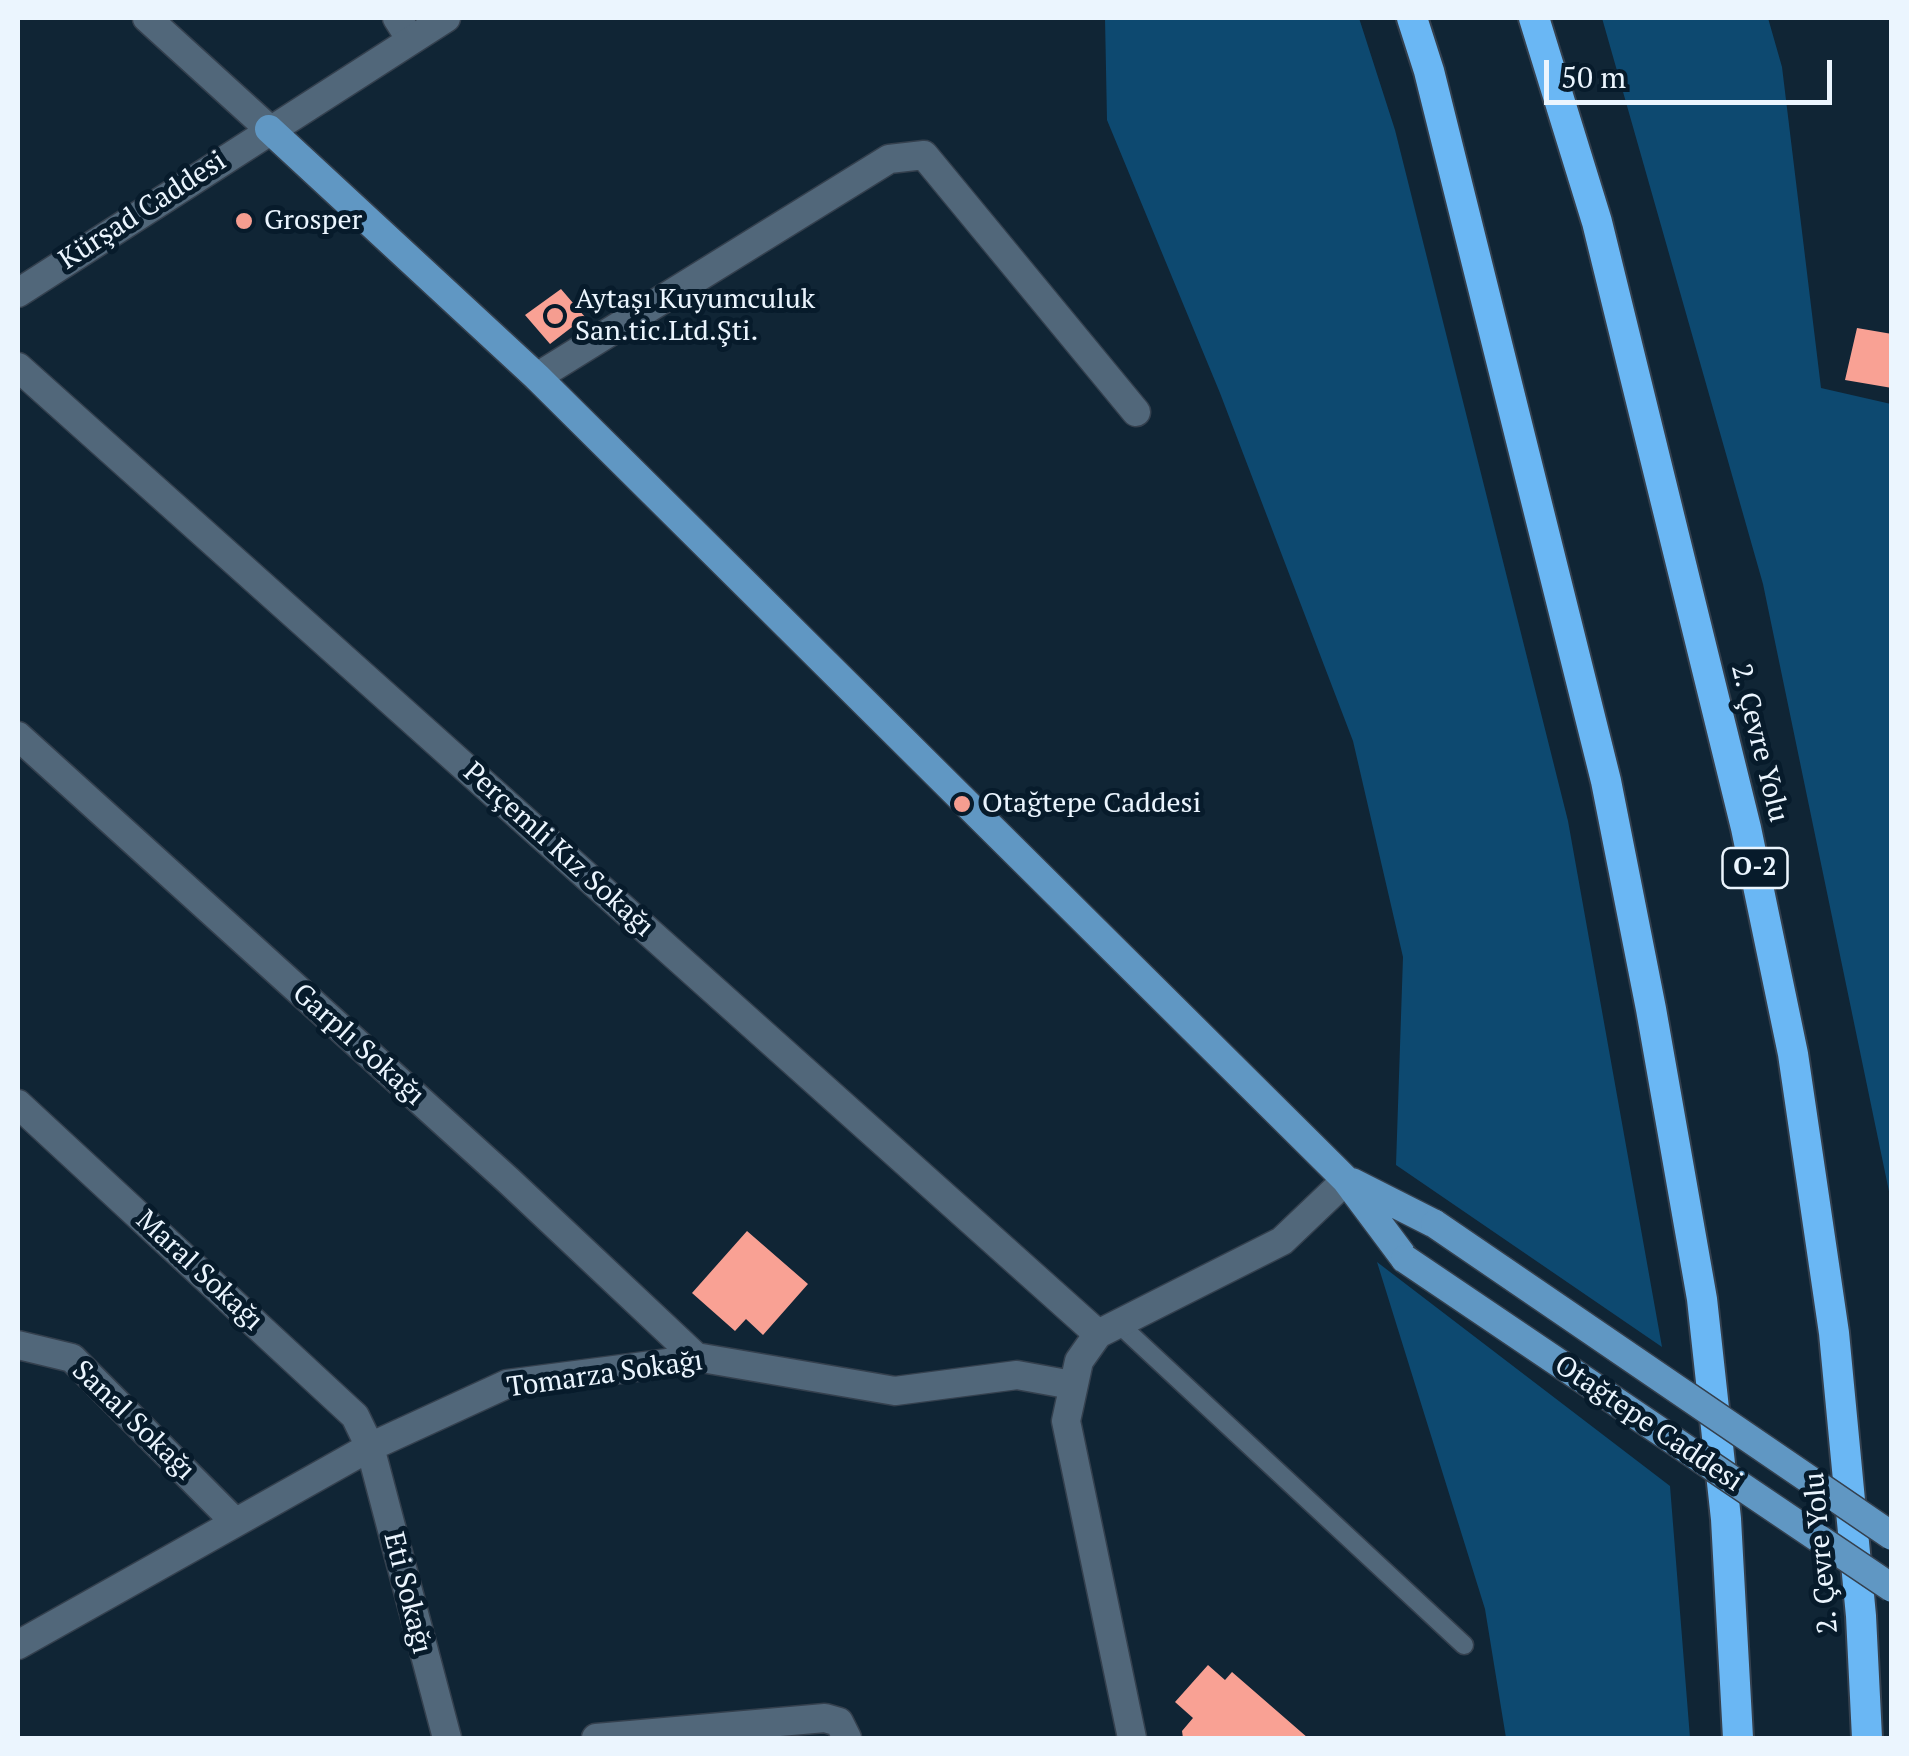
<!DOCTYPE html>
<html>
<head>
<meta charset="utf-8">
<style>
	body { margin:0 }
	#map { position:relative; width:1909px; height:1756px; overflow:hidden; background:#102535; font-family:"PT Serif",serif }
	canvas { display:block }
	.frame { position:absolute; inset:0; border:20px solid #ebf5fe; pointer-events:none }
	.scale { position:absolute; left:1544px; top:60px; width:288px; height:45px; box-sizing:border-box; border:5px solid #ebf5fe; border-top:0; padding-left:12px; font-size:30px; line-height:35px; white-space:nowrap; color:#ebf5fe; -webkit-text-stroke:8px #071b2b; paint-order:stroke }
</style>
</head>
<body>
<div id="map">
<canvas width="1909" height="1756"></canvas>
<div class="frame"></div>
<div class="scale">50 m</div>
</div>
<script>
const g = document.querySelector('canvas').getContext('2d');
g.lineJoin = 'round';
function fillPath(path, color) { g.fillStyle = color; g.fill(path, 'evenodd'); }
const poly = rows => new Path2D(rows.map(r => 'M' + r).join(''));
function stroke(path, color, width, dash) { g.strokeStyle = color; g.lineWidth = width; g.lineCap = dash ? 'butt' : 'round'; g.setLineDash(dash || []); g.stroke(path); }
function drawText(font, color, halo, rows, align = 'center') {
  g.font = font + ' "PT Serif",serif'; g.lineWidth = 10; g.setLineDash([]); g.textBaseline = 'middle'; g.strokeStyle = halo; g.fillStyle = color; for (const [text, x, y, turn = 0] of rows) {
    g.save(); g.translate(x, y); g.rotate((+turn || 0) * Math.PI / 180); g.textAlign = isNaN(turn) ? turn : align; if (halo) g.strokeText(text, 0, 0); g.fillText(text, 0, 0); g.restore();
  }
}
fillPath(poly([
	[1105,18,1359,18,1395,130,1568,821,1662,1347,1396,1165,1403,957,1353,741,1220,393,1107,120],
	[1602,18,1768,18,1782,67,1821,388,1891,404,1891,1201,1763,584],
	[1377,1262,1670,1486,1690,1738,1506,1738,1485,1609]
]), '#0d4970');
fillPath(poly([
	[561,289,585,317,550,344,525,315],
	[1857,328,1892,334,1892,388,1845,380],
	[747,1231,808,1284,763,1335,746,1319,735,1331,692,1293],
	[1208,1665,1225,1680,1232,1672,1308,1738,1183,1738,1182,1731,1193,1718,1175,1702]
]), '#f9a194');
const service = poly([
	[1119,1324,1464,1645]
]);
const minor = poly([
	[397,18,411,40],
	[18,367,1098,1334],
	[537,377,889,159,924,155,1136,412],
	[18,736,509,1181,696,1357],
	[18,1104,355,1416,370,1447,447,1738],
	[18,1345,72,1358,235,1522],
	[18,1645,370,1447,507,1384,668,1363,696,1357,895,1391,1017,1375,1072,1385],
	[596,1738,825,1718,839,1722,847,1738],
	[1132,1738,1066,1421,1079,1361,1098,1334,1282,1241,1346,1180]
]);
const tertiary = poly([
	[147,18,269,129],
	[18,293,446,18]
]);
const primary = poly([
	[269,129,537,377,1346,1180,1405,1259],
	[1352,1182,1435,1224]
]);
const motorway = poly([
	[1412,18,1429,71,1606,781,1651,1009,1702,1299,1726,1519,1738,1738],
	[1534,18,1597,222,1746,828,1793,1054,1834,1333,1861,1616,1867,1738]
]);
stroke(service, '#34404e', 21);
stroke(minor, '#34404e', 31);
stroke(tertiary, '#34404e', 31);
stroke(primary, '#34404e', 31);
stroke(motorway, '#34404e', 34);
stroke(service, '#51677a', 18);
stroke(minor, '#51677a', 28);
stroke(tertiary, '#51677a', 28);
stroke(primary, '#6097c3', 28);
stroke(motorway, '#6ab7f4', 30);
const primaryBridge = poly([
	[1435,1224,1892,1536],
	[1405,1259,1892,1588]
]);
stroke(primaryBridge, '#34404e', 31, []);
stroke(primaryBridge, '#6097c3', 28);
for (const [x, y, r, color] of [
	[244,221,10,"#f59d90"],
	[555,316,10,"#f59d90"],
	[962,804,10,"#f59d90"]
]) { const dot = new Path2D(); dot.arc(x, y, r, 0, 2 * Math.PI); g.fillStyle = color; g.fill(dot); stroke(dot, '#071b2b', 4); }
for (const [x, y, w] of [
	[1755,868,65]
]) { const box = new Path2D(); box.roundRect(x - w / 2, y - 20, w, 40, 8); g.fillStyle = '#071b2b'; g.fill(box); stroke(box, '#ebf5fe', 2.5); }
drawText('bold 25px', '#ebf5fe', null, [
	["O-2",1755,868]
]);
drawText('28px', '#ebf5fe', '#071b2b', [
	["Kürşad Caddesi",143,211,-33],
	["2. Çevre Yolu",1759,743,76],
	["Perçemli Kız Sokağı",558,850,42],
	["Garplı Sokağı",358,1045,42],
	["Maral Sokağı",199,1271,43],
	["Tomarza Sokağı",605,1375,-8],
	["Sanal Sokağı",133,1421,44],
	["Otağtepe Caddesi",1648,1424,34],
	["2. Çevre Yolu",1822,1553,-95],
	["Eti Sokağı",407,1593,76]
]);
drawText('28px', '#ebf5fe', '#071b2b', [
	["Grosper",264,221],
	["Aytaşı Kuyumculuk",575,300],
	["San.tic.Ltd.Şti.",575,332],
	["Otağtepe Caddesi",982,804]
], 'left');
</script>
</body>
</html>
